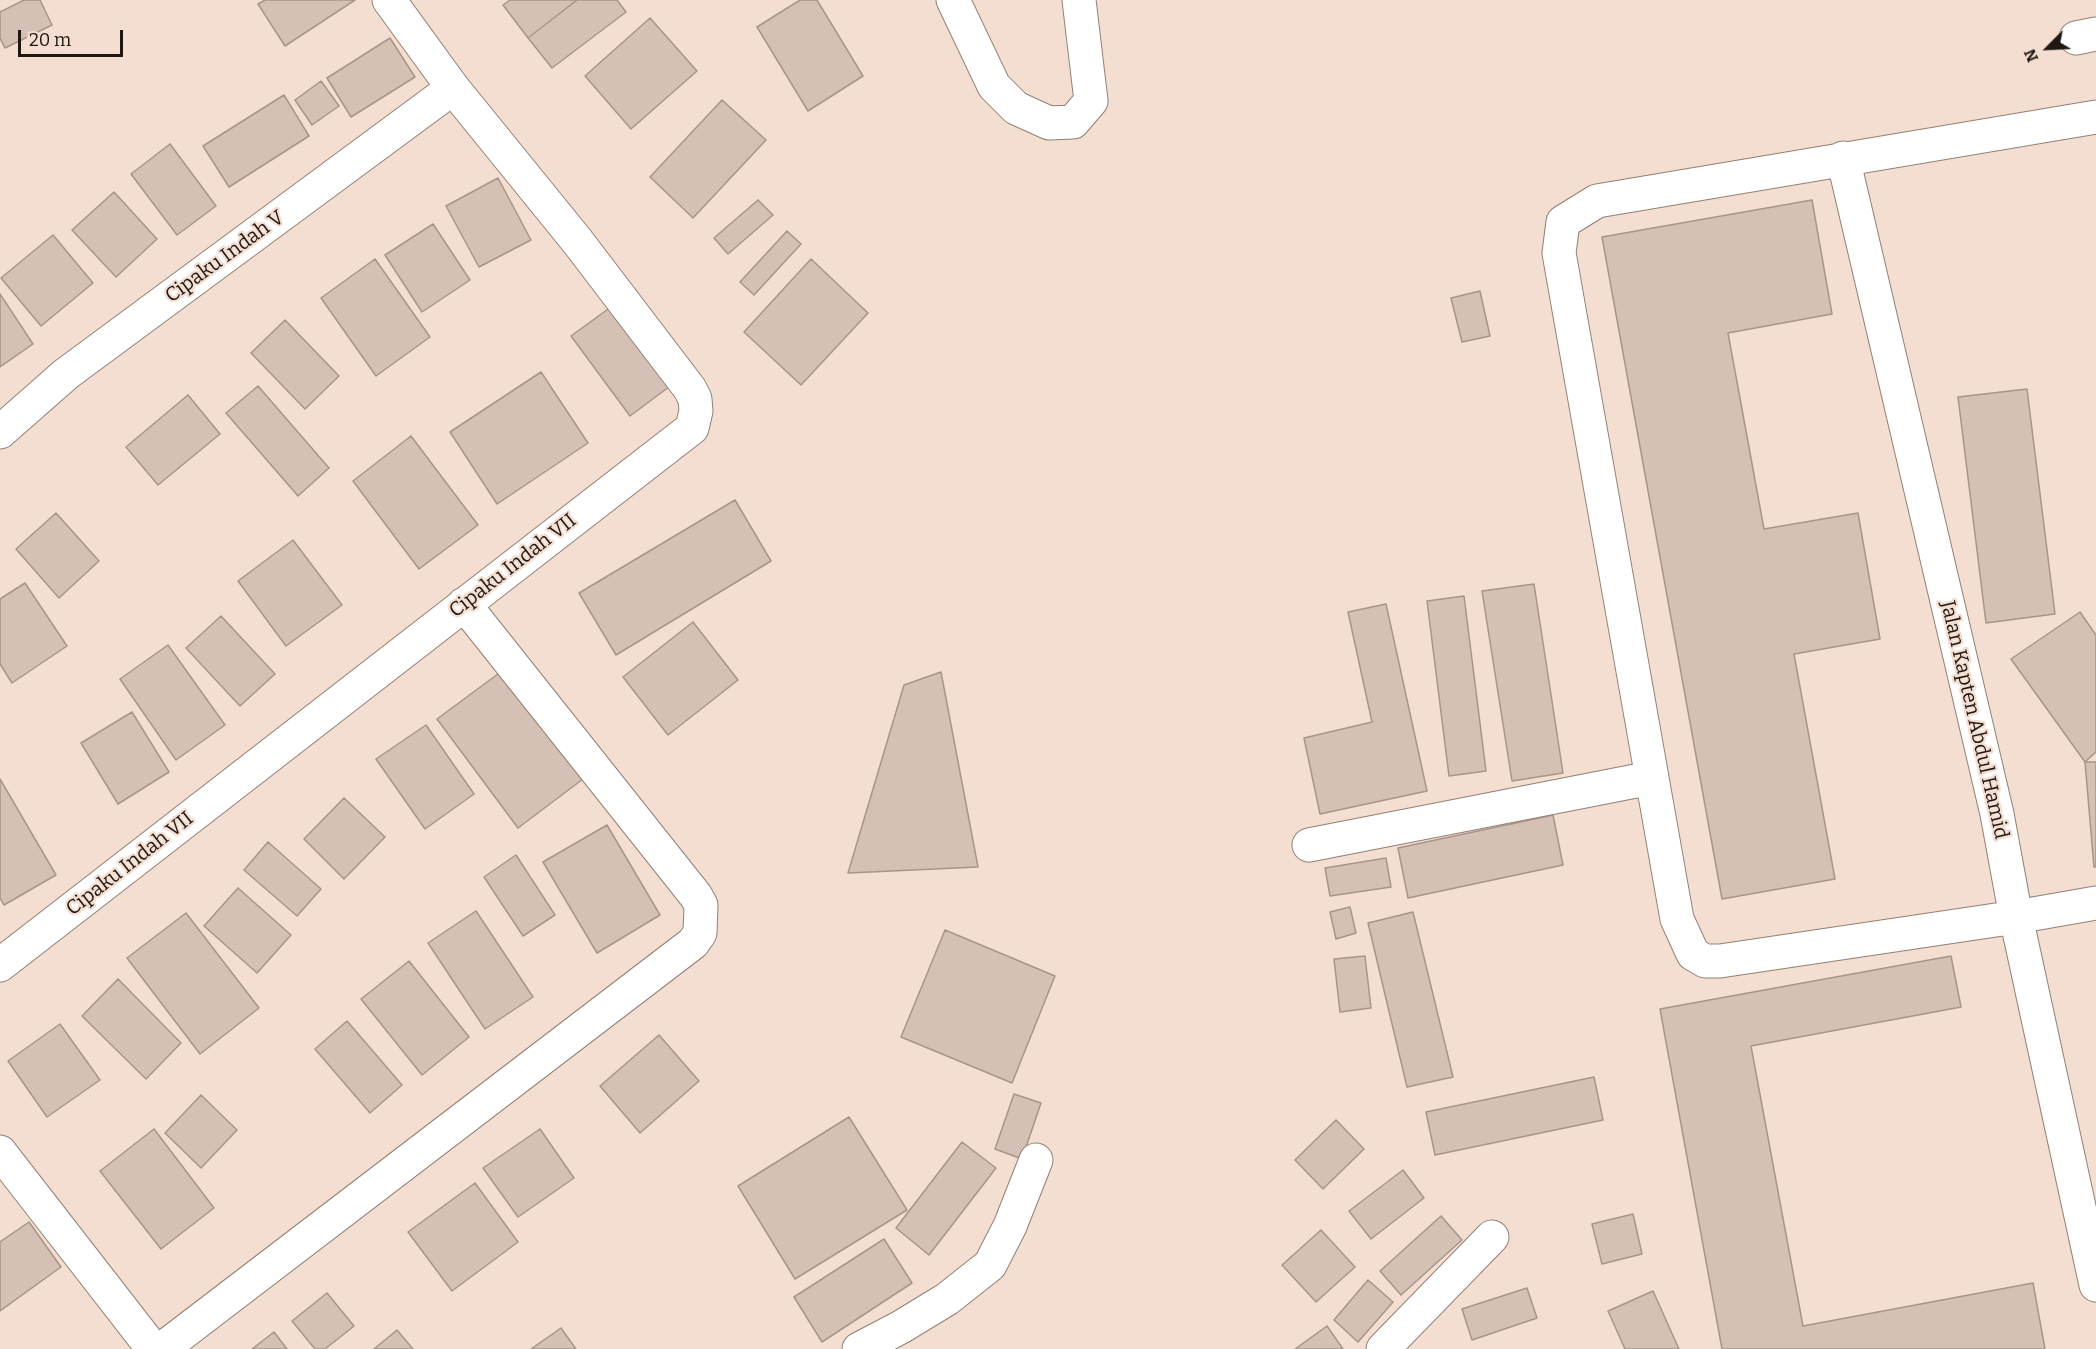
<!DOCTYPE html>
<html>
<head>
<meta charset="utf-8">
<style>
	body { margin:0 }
	#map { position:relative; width:2096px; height:1349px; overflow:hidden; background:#f3ded1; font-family:Bitter,serif }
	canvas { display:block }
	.north { position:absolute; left:2018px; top:18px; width:60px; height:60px; -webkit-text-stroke:4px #f3ded1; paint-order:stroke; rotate:246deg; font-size:16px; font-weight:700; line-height:24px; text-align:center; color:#1e1712 }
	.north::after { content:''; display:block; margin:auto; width:21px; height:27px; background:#1e1712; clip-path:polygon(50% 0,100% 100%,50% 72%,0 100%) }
	.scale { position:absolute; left:18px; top:30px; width:105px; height:27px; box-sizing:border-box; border:3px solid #1e1712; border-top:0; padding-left:8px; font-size:18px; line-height:21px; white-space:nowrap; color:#1e1712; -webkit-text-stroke:4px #f3ded1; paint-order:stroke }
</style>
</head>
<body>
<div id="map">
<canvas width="2096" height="1349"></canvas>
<div class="north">N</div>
<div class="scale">20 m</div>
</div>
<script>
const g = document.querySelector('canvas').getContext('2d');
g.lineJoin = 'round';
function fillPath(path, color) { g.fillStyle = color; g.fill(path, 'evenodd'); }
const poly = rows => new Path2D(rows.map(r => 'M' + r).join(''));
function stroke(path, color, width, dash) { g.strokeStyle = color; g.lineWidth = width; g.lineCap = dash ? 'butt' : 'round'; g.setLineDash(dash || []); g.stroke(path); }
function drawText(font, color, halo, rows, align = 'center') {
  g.font = font + ' Bitter,serif'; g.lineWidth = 4.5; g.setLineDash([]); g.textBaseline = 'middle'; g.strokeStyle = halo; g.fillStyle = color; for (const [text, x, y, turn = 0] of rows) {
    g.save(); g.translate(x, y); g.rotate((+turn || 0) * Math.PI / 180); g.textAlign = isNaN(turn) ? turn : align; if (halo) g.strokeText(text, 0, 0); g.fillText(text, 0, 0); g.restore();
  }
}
const building = poly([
	[24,0,40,0,52,25,5,48,0,38,0,12,24,0],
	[265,0,355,0,285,46,258,4,265,0],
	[510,0,577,0,528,38,503,5,510,0],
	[577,0,617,0,626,12,552,68,528,38,577,0],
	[800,0,817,0,863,76,808,111,757,27,800,0],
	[650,18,697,71,631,129,585,76,650,18],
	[390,38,415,77,351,117,327,78,390,38],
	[321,81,339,106,312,125,295,100,321,81],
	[284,95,309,136,229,187,203,146,284,95],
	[722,100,766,140,693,218,650,177,722,100],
	[170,144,216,206,177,235,131,174,170,144],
	[498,178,531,240,479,267,446,206,498,178],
	[114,192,157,239,116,277,72,230,114,192],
	[758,200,773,215,728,254,714,238,758,200],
	[1812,200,1832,314,1728,333,1764,529,1858,513,1880,639,1794,654,1835,879,1722,899,1602,237,1812,200],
	[433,224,470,280,422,312,385,255,433,224],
	[787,231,801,244,754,295,740,282,787,231],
	[53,235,93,283,41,326,1,278,53,235],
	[375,259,430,337,376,376,321,298,375,259],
	[811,259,868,313,801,385,744,332,811,259],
	[1480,291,1490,336,1462,342,1451,298,1480,291],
	[0,294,33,344,0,367,0,294],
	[615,304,673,384,630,416,571,336,615,304],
	[285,320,339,376,305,409,251,353,285,320],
	[541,372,588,443,497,504,450,432,541,372],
	[258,386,329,468,298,496,226,413,258,386],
	[2027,389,2055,614,1986,623,1958,397,2027,389],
	[188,395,220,434,158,485,126,447,188,395],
	[411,436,478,525,419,569,353,481,411,436],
	[735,500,771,561,616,655,579,593,735,500],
	[56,513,99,561,59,598,16,549,56,513],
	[293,540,342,605,286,646,238,581,293,540],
	[25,583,67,646,12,683,0,664,0,599,25,583],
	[1534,584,1563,773,1512,781,1482,591,1534,584],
	[1464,596,1486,771,1449,776,1427,601,1464,596],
	[1386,604,1427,791,1320,814,1304,738,1372,722,1348,612,1386,604],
	[2080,612,2096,635,2096,752,2085,762,2011,659,2080,612],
	[221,616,275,674,240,706,186,648,221,616],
	[693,622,738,680,668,735,623,677,693,622],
	[168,645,225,725,176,760,120,679,168,645],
	[506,668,587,776,518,828,437,719,506,668],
	[941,672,978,867,848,873,904,685,941,672],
	[132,712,169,772,118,804,81,743,132,712],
	[426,725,474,794,425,829,376,759,426,725],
	[2085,762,2096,762,2096,867,2094,867,2085,762],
	[0,779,56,875,4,905,0,898,0,779],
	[344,798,385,837,344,879,304,839,344,798],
	[1553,815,1563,865,1408,898,1398,848,1553,815],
	[607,825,660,915,597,953,543,862,607,825],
	[268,842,321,889,297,916,244,870,268,842],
	[516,855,555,915,523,936,484,877,516,855],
	[1386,858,1391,887,1330,896,1325,868,1386,858],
	[238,888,291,935,257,973,204,926,238,888],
	[1350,907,1356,933,1336,939,1330,912,1350,907],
	[476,911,533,997,485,1029,428,943,476,911],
	[1413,912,1453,1077,1407,1087,1368,923,1413,912],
	[186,913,259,1008,200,1054,127,958,186,913],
	[945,930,1055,976,1012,1083,901,1037,945,930],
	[1365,956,1371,1008,1340,1012,1334,959,1365,956],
	[1951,956,1961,1007,1751,1046,1803,1326,2033,1283,2045,1349,1722,1349,1660,1009,1951,956],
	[409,961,469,1037,422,1075,361,999,409,961],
	[118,979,181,1043,146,1079,82,1016,118,979],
	[347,1021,402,1085,370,1113,315,1049,347,1021],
	[60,1024,100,1080,47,1117,8,1061,60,1024],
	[659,1035,699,1081,640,1133,600,1086,659,1035],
	[1594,1077,1603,1120,1435,1155,1426,1112,1594,1077],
	[1014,1094,1041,1103,1022,1159,995,1149,1014,1094],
	[201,1095,237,1130,201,1168,165,1133,201,1095],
	[849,1117,907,1210,795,1279,738,1186,849,1117],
	[1336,1120,1364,1149,1323,1189,1295,1160,1336,1120],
	[154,1129,214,1208,161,1249,100,1171,154,1129],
	[540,1129,574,1178,518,1217,483,1168,540,1129],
	[962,1142,996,1168,929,1255,896,1228,962,1142],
	[1403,1170,1424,1198,1371,1239,1349,1211,1403,1170],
	[475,1183,518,1242,452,1291,408,1232,475,1183],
	[1633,1214,1642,1254,1602,1264,1592,1224,1633,1214],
	[1441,1216,1462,1240,1401,1295,1380,1271,1441,1216],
	[29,1222,61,1267,0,1311,0,1242,29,1222],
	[1321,1230,1355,1267,1316,1302,1282,1265,1321,1230],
	[884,1239,912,1283,822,1342,794,1297,884,1239],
	[1368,1280,1393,1302,1358,1342,1334,1320,1368,1280],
	[1527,1288,1537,1318,1472,1340,1462,1309,1527,1288],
	[1653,1291,1679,1349,1625,1349,1608,1311,1653,1291],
	[327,1293,354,1326,325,1349,315,1349,292,1321,327,1293],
	[1327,1326,1343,1349,1295,1349,1327,1326],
	[561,1328,576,1349,531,1349,561,1328],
	[397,1330,413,1349,374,1349,397,1330],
	[274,1332,287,1349,252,1349,274,1332]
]);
fillPath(building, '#d4c0b4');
stroke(building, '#a89589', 1.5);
const minor = poly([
	[953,0,994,86,1016,108,1049,123,1073,122,1091,101,1079,0],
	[2076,38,2096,34],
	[2096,117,1597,201,1563,222,1559,253,1677,919,1693,954,1705,961,1720,961,2016,917,2096,903],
	[1843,158,1997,814,2016,917,2096,1285],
	[0,432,66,374,453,88],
	[1309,845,1651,778],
	[0,965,692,428,696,411,695,399,690,389,578,242,453,88,389,0],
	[0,1152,153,1349],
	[162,1349,693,943,700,933,701,905,696,896,464,604],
	[859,1349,901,1327,947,1299,990,1265,1010,1226,1036,1160],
	[1383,1349,1492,1237]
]);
stroke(minor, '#928074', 35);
stroke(minor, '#fff', 33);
drawText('20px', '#1e1712', '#f3ded1', [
	["Cipaku Indah V",225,257,-36],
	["Cipaku Indah VII",513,566,-38],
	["Jalan Kapten Abdul Hamid",1974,720,77],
	["Cipaku Indah VII",130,864,-38]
]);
</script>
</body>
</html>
